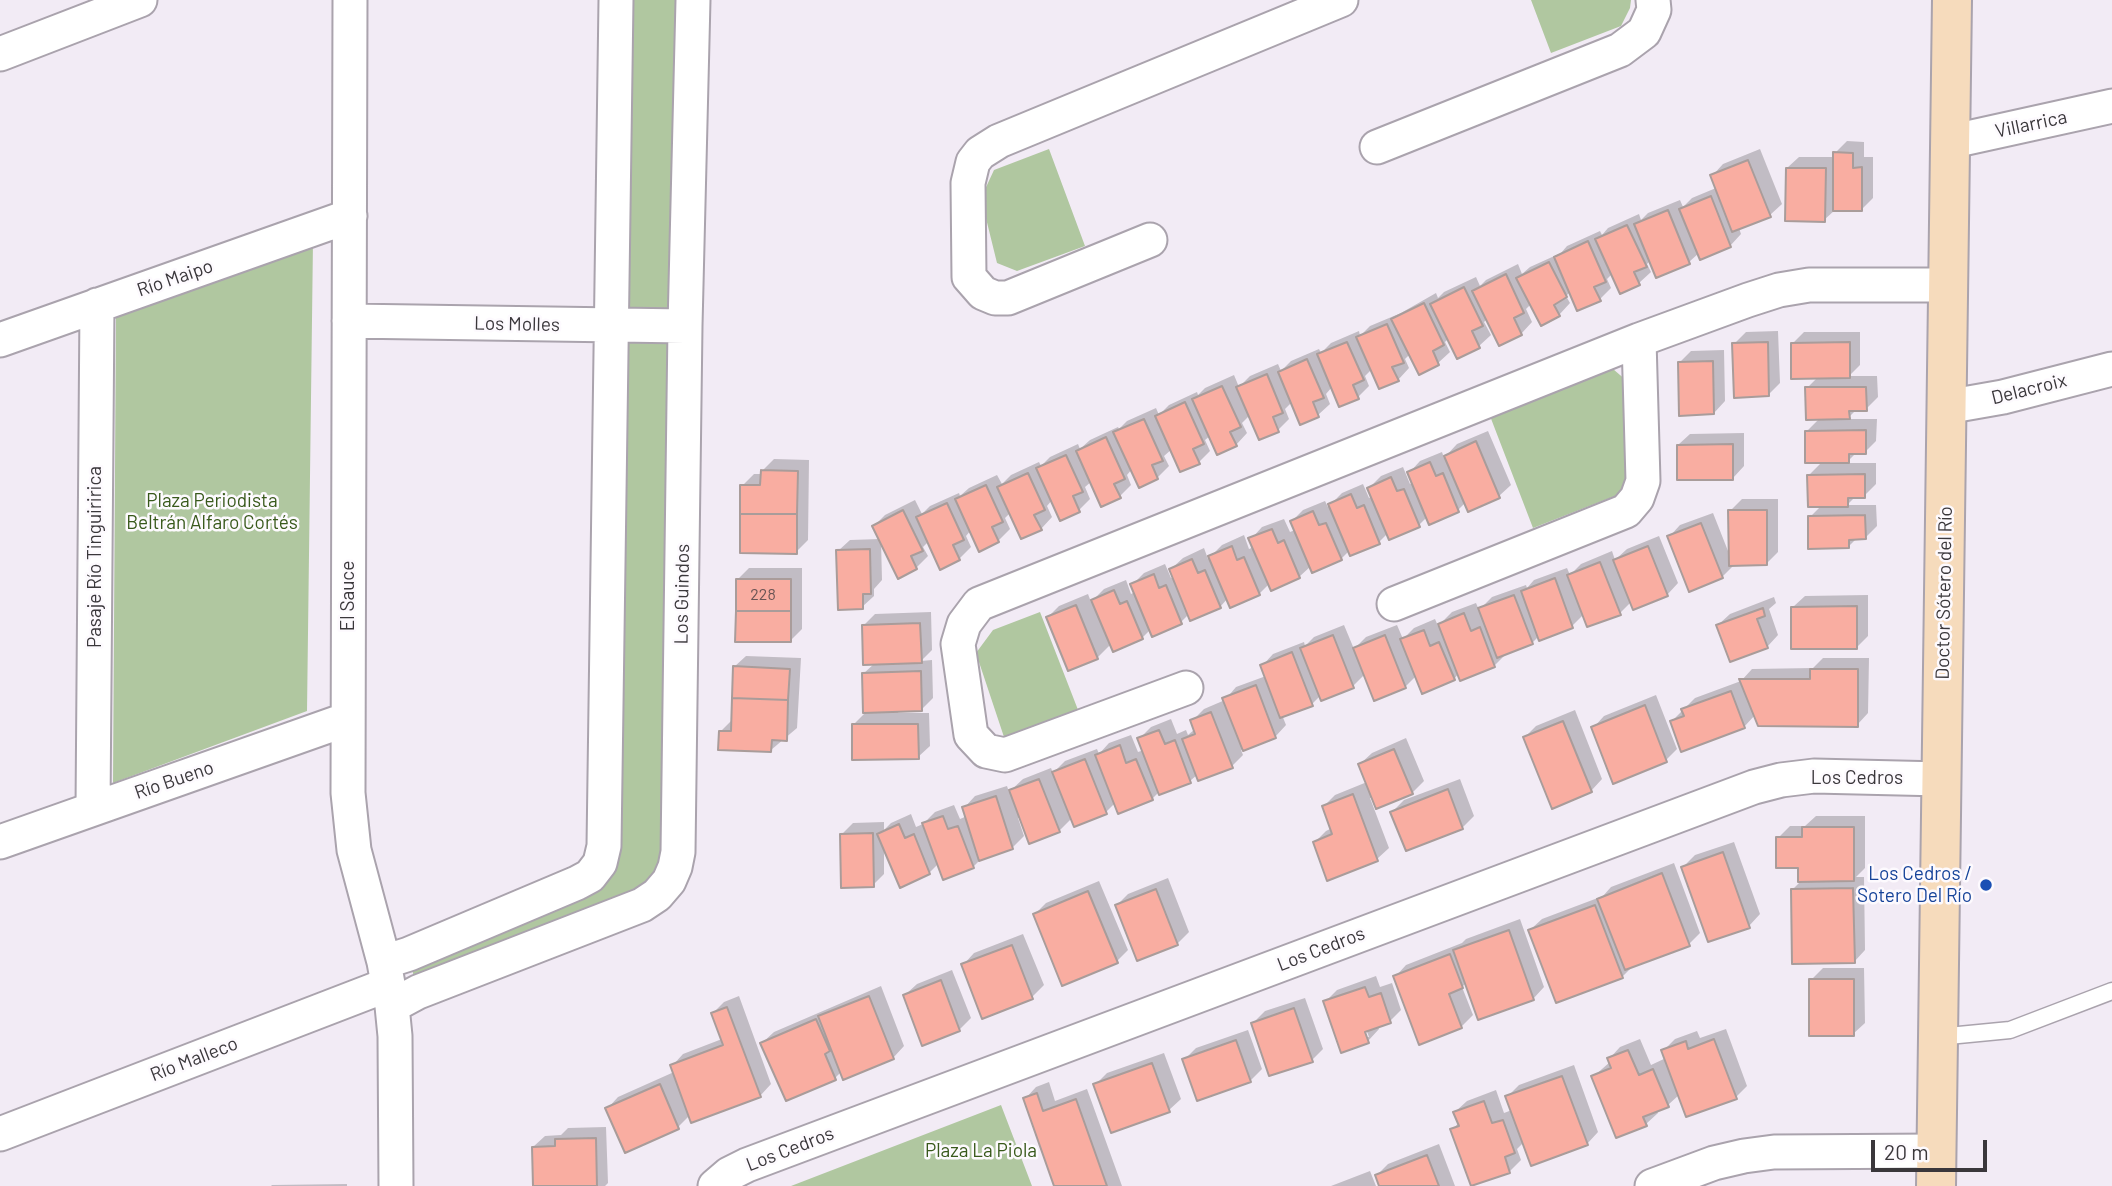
<!DOCTYPE html>
<html>
<head>
<meta charset="utf-8">
<style>
	body { margin:0 }
	#map { position:relative; width:2112px; height:1186px; overflow:hidden; background:#f2ebf5; font-family:Barlow,sans-serif }
	canvas { display:block }
	.scale { position:absolute; left:1871px; top:1140px; width:116px; height:32px; box-sizing:border-box; border:4px solid #3a373b; border-top:0; padding-left:9px; font-size:21px; line-height:24px; white-space:nowrap; color:#3a373b; -webkit-text-stroke:5px #fdfafe; paint-order:stroke }
</style>
</head>
<body>
<div id="map">
<canvas width="2112" height="1186"></canvas>
<div class="scale">20 m</div>
</div>
<script>
const g = document.querySelector('canvas').getContext('2d');
g.lineJoin = 'round';
function fillPath(path, color) { g.fillStyle = color; g.fill(path, 'evenodd'); }
const poly = rows => new Path2D(rows.map(r => 'M' + r).join(''));
function stroke(path, color, width, dash) { g.strokeStyle = color; g.lineWidth = width; g.lineCap = dash ? 'butt' : 'round'; g.setLineDash(dash || []); g.stroke(path); }
function drawText(font, color, halo, rows, align = 'center') {
  g.font = font + ' Barlow,sans-serif'; g.lineWidth = 5; g.setLineDash([]); g.textBaseline = 'middle'; g.strokeStyle = halo; g.fillStyle = color; for (const [text, x, y, turn = 0] of rows) {
    g.save(); g.translate(x, y); g.rotate((+turn || 0) * Math.PI / 180); g.textAlign = isNaN(turn) ? turn : align; if (halo) g.strokeText(text, 0, 0); g.fillText(text, 0, 0); g.restore();
  }
}
fillPath(poly([
	[620,0,689,0,676,842,658,887,416,987,410,959,588,878],
	[1531,0,1631,0,1630,8,1621,26,1551,53],
	[1049,149,1085,246,1017,271,997,263,981,198,994,170],
	[313,241,307,711,113,783,116,312],
	[1613,369,1627,381,1629,473,1620,494,1533,528,1490,416],
	[1040,612,1080,715,1028,735,1004,737,976,653,993,630],
	[1001,1105,1032,1186,791,1186]
]), '#b0c7a0');
fillPath(poly([
	[1847,141,1864,142,1864,157,1873,157,1873,198,1861,210,1835,210,1824,220,1787,168,1799,157,1835,157,1835,153],
	[1760,149,1782,204,1770,215,1739,228,1741,234,1730,246,1699,253,1689,262,1651,260,1647,264,1651,272,1639,283,1621,292,1613,273,1607,279,1611,288,1600,299,1571,291,1566,296,1570,303,1559,315,1531,304,1526,309,1532,322,1521,334,1487,319,1484,322,1491,335,1479,346,1449,338,1445,342,1450,352,1438,363,1419,373,1410,354,1405,359,1409,368,1398,380,1372,369,1365,376,1369,386,1358,397,1332,387,1326,394,1330,404,1318,415,1301,423,1292,402,1285,409,1289,419,1278,430,1250,415,1242,423,1247,433,1236,445,1210,436,1205,440,1210,451,1199,462,1172,449,1164,456,1169,466,1157,478,1132,469,1127,475,1131,485,1120,496,1092,481,1085,487,1090,499,1079,510,1052,500,1047,506,1052,517,1041,529,1011,512,1005,518,1010,529,998,541,980,549,971,530,966,536,971,547,959,559,929,541,923,547,928,556,916,568,881,541,882,580,874,589,874,596,862,607,838,551,850,540,880,539,874,526,885,515,915,500,922,514,930,506,959,493,960,496,969,488,997,475,1002,484,1011,475,1039,462,1041,466,1050,457,1078,444,1080,449,1090,440,1118,427,1119,429,1127,421,1156,408,1159,415,1169,405,1197,392,1198,395,1205,388,1234,375,1239,387,1250,376,1278,364,1281,371,1291,361,1319,349,1321,353,1331,343,1359,331,1360,336,1370,326,1401,313,1436,293,1438,298,1444,292,1476,277,1480,286,1486,280,1518,264,1522,274,1530,267,1561,253,1567,246,1600,231,1602,235,1608,228,1639,214,1641,220,1648,213,1680,200,1683,207,1692,198,1716,188,1712,176,1723,164],
	[1778,331,1780,383,1768,395,1734,344,1746,332],
	[1804,332,1860,332,1860,365,1849,376,1877,376,1878,397,1866,409,1857,409,1847,419,1877,419,1876,441,1865,452,1857,452,1846,463,1876,463,1876,484,1864,496,1856,496,1847,505,1876,505,1877,526,1865,538,1857,538,1848,547,1810,517,1822,505,1809,475,1823,461,1807,431,1820,418,1807,388,1818,377,1792,344],
	[1724,350,1725,401,1714,413,1679,363,1691,351],
	[1488,431,1511,485,1499,496,1466,502,1458,510,1427,517,1419,525,1388,533,1379,542,1349,551,1341,559,1311,566,1299,577,1269,584,1259,594,1228,598,1220,607,1189,614,1181,622,1151,629,1142,638,1111,644,1097,658,1048,617,1059,606,1088,594,1091,602,1104,589,1126,580,1131,594,1135,592,1132,585,1144,573,1165,564,1171,578,1174,577,1171,569,1183,558,1204,548,1208,559,1222,545,1244,535,1249,549,1254,547,1251,539,1262,527,1284,519,1290,532,1295,530,1292,521,1303,510,1325,501,1328,507,1342,493,1363,484,1369,498,1373,496,1369,488,1381,476,1403,467,1410,484,1413,483,1409,473,1420,461,1442,452,1444,458,1457,444],
	[1744,433,1744,466,1733,478,1678,445,1690,434],
	[774,459,809,460,808,540,796,552,742,486,754,474,762,474,762,471],
	[1742,499,1778,499,1778,552,1766,564,1735,564,1722,577,1669,537,1680,525,1713,513,1730,556,1730,511],
	[1659,536,1678,583,1667,595,1632,601,1620,613,1584,614,1572,626,1540,638,1539,636,1532,643,1506,654,1494,666,1459,673,1454,679,1416,676,1405,687,1365,674,1353,686,1321,695,1312,704,1282,715,1286,725,1275,737,1241,750,1243,755,1232,766,1198,774,1190,781,1160,791,1152,799,1116,802,1106,812,1072,818,1059,831,1021,817,1018,818,1024,836,1012,848,982,858,973,867,939,863,929,873,884,846,884,874,873,885,842,834,853,823,884,822,884,830,891,823,911,814,916,827,923,824,935,812,954,805,960,819,967,816,964,808,975,796,1007,786,1009,792,1023,779,1051,768,1053,773,1065,761,1097,749,1099,754,1109,743,1131,735,1138,752,1144,750,1139,739,1151,727,1171,719,1177,734,1186,730,1188,735,1195,729,1192,721,1204,709,1225,700,1236,687,1266,676,1262,666,1273,654,1304,642,1305,646,1314,637,1344,625,1354,649,1366,637,1397,625,1403,639,1414,628,1435,619,1438,626,1452,612,1476,603,1479,610,1492,597,1526,585,1527,588,1534,580,1567,568,1570,575,1581,564,1612,551,1615,560,1627,549],
	[749,568,802,568,802,629,790,641,737,580],
	[1868,595,1868,636,1857,647,1793,607,1805,596],
	[1774,597,1776,603,1769,609,1778,635,1767,647,1718,625,1730,614],
	[931,612,932,650,921,661,932,660,933,698,922,709,898,710,898,713,929,713,930,746,918,757,853,725,867,711,863,674,875,663,864,625,875,614],
	[746,656,801,658,797,728,771,750,721,731,733,719,734,667],
	[1823,658,1869,658,1868,713,1857,725,1755,715,1744,727,1672,721,1695,698,1741,681,1752,669,1813,668],
	[1656,695,1677,749,1666,760,1593,728,1604,716],
	[1575,710,1602,779,1591,791,1525,737,1536,726],
	[1406,738,1424,781,1412,793,1370,798,1389,848,1377,859,1328,878,1315,842,1326,831,1332,828,1324,806,1335,795,1367,782,1360,764,1372,753],
	[1460,779,1474,816,1462,828,1392,812,1404,800],
	[1816,816,1865,816,1865,868,1856,877,1864,877,1865,950,1854,962,1792,890,1802,880,1800,866,1778,838,1790,826,1805,826],
	[1734,842,1760,914,1749,926,1683,867,1695,855],
	[1674,863,1700,933,1689,944,1633,966,1622,977,1530,930,1542,919,1603,896,1611,887],
	[1168,878,1189,932,1177,944,1117,905,1128,894],
	[1099,881,1128,950,1117,961,1035,914,1046,903],
	[1520,919,1544,987,1533,999,1466,983,1462,987,1473,1015,1461,1027,1395,977,1406,965,1462,943,1466,939],
	[1023,934,1044,985,1032,997,963,965,974,953],
	[1823,968,1864,968,1865,1023,1853,1034,1811,980],
	[952,970,971,1018,959,1030,905,995,917,984],
	[1376,976,1380,987,1392,983,1401,1010,1390,1021,1378,1025,1379,1029,1368,1041,1325,1002,1337,990],
	[1364,1023,1369,1037,1365,1037],
	[881,986,904,1046,893,1058,842,1071,835,1078,762,1043,774,1032],
	[739,996,771,1084,760,1096,690,1115,678,1127,626,1151,607,1109,618,1097,674,1072,672,1066,683,1054,722,1039,713,1013,724,1002],
	[1305,998,1323,1049,1312,1060,1253,1023,1265,1011],
	[1726,1029,1747,1086,1736,1097,1680,1094,1668,1105,1657,1110,1658,1113,1646,1124,1617,1136,1594,1076,1610,1062,1609,1059,1620,1047,1640,1039,1651,1065,1666,1058,1663,1051,1675,1039,1697,1031,1700,1038],
	[1248,1030,1262,1069,1250,1081,1184,1060,1196,1048],
	[1164,1053,1181,1099,1169,1110,1095,1085,1107,1073],
	[1574,1065,1598,1132,1587,1144,1524,1142,1517,1149,1521,1160,1509,1172,1452,1129,1459,1123,1455,1112,1467,1101,1496,1090,1504,1113,1512,1110,1507,1097,1519,1085],
	[1049,1082,1055,1101,1087,1089,1122,1186,1056,1186,1025,1099,1036,1087],
	[606,1127,608,1183,605,1186,535,1186,533,1147,545,1136,561,1135,568,1128],
	[1439,1144,1455,1186,1381,1186,1377,1175,1388,1164],
	[1370,1171,1376,1186,1331,1186],
	[347,1184,347,1186,271,1186,272,1185]
]), '#0003');
const building = poly([
	[1833,152,1853,153,1853,168,1862,167,1862,211,1833,211,1833,152],
	[1748,160,1771,217,1732,232,1710,175,1748,160],
	[1786,168,1826,168,1825,222,1785,221,1786,168],
	[1711,196,1731,247,1700,260,1679,209,1711,196],
	[1668,210,1690,264,1656,278,1634,224,1668,210],
	[1627,225,1647,267,1634,272,1640,285,1620,294,1595,239,1627,225],
	[1588,241,1606,282,1594,287,1601,301,1577,311,1554,257,1588,241],
	[1549,262,1567,297,1554,305,1560,316,1541,326,1516,278,1549,262],
	[1506,274,1524,313,1514,318,1522,335,1499,346,1472,291,1506,274],
	[1464,287,1483,326,1472,331,1480,348,1457,359,1430,304,1464,287],
	[1424,303,1444,345,1433,351,1439,365,1419,375,1391,319,1424,303],
	[1387,324,1404,363,1392,367,1399,381,1379,389,1356,337,1387,324],
	[1347,342,1364,380,1353,385,1359,399,1339,407,1317,354,1347,342],
	[1768,342,1769,396,1734,398,1732,343,1768,342],
	[1850,342,1850,378,1791,379,1791,343,1850,342],
	[1307,359,1324,398,1313,402,1319,417,1300,425,1278,372,1307,359],
	[1713,361,1714,414,1679,416,1678,362,1713,361],
	[1267,374,1283,413,1273,417,1279,432,1259,440,1236,387,1267,374],
	[1222,386,1241,427,1230,432,1237,446,1217,455,1192,399,1222,386],
	[1805,387,1866,387,1867,411,1849,411,1850,419,1806,420,1805,387],
	[1185,402,1204,444,1193,449,1200,464,1180,472,1155,416,1185,402],
	[1144,419,1163,461,1152,465,1158,479,1139,488,1113,432,1144,419],
	[1866,430,1866,454,1849,454,1849,463,1805,463,1805,431,1866,430],
	[1106,437,1125,479,1114,484,1121,498,1101,507,1076,451,1106,437],
	[1476,441,1500,498,1468,512,1444,456,1476,441],
	[1733,444,1733,480,1677,480,1677,445,1733,444],
	[1066,455,1083,492,1073,496,1080,512,1060,521,1036,468,1066,455],
	[1430,462,1436,476,1443,473,1459,512,1429,525,1407,472,1430,462],
	[761,470,798,471,797,514,740,514,740,485,760,485,761,470],
	[1028,473,1045,510,1034,515,1042,530,1021,539,997,487,1028,473],
	[1865,474,1865,498,1848,498,1848,507,1808,507,1807,475,1865,474],
	[1391,477,1397,491,1404,489,1420,527,1389,540,1367,488,1391,477],
	[986,485,1003,522,992,527,999,542,979,552,955,499,986,485],
	[1351,494,1357,508,1364,505,1380,544,1350,556,1328,504,1351,494],
	[947,503,964,540,953,545,960,560,940,570,916,517,947,503],
	[903,510,923,551,911,556,917,569,898,579,872,526,903,510],
	[1728,510,1767,510,1767,565,1729,566,1728,510],
	[1313,511,1319,525,1326,523,1342,560,1312,573,1290,521,1313,511],
	[740,514,797,514,797,554,740,553,740,514],
	[1865,515,1866,539,1849,540,1849,548,1808,549,1808,516,1865,515],
	[1701,523,1723,578,1689,592,1667,536,1701,523],
	[1272,529,1278,543,1284,540,1300,578,1271,591,1248,538,1272,529],
	[1232,546,1237,560,1244,557,1260,595,1230,608,1208,556,1232,546],
	[1648,546,1668,596,1633,610,1613,560,1648,546],
	[870,549,871,594,863,594,863,609,838,610,836,550,870,549],
	[1192,559,1198,573,1205,570,1221,608,1190,621,1169,569,1192,559],
	[1600,562,1621,615,1587,627,1567,575,1600,562],
	[1154,574,1159,588,1166,585,1182,624,1152,637,1130,584,1154,574],
	[1555,578,1573,628,1539,641,1521,591,1555,578],
	[736,579,791,579,791,611,736,611,736,579],
	[1114,590,1120,604,1127,601,1143,639,1113,652,1091,600,1114,590],
	[1514,595,1533,644,1497,658,1478,608,1514,595],
	[1076,605,1098,659,1068,671,1046,617,1076,605],
	[1857,606,1857,649,1791,649,1791,607,1857,606],
	[1763,608,1765,616,1757,619,1768,648,1730,662,1716,625,1763,608],
	[736,611,791,611,791,642,735,642,736,611],
	[1464,613,1471,631,1480,627,1495,667,1460,681,1438,624,1464,613],
	[920,623,922,663,863,665,862,625,920,623],
	[1424,630,1430,646,1439,642,1455,680,1422,694,1400,639,1424,630],
	[1333,635,1354,688,1321,701,1300,648,1333,635],
	[1385,635,1406,688,1374,701,1353,648,1385,635],
	[1292,652,1313,706,1280,718,1260,665,1292,652],
	[733,666,790,669,788,700,732,698,733,666],
	[1810,669,1858,669,1858,727,1758,726,1739,679,1810,679,1810,669],
	[921,671,922,711,863,713,862,673,921,671],
	[1256,685,1276,738,1243,751,1222,698,1256,685],
	[1731,691,1745,728,1681,752,1670,721,1684,716,1681,709,1731,691],
	[732,698,788,700,787,741,772,740,771,752,718,750,719,731,731,731,732,698],
	[1645,705,1667,762,1613,784,1591,727,1645,705],
	[1211,712,1233,768,1198,781,1182,739,1195,734,1190,720,1211,712],
	[1563,721,1592,792,1552,809,1523,737,1563,721],
	[852,724,918,724,919,759,852,760,852,724],
	[1159,730,1165,744,1175,740,1191,783,1159,795,1137,738,1159,730],
	[1120,745,1126,763,1136,759,1153,800,1118,814,1095,755,1120,745],
	[1394,749,1413,794,1376,809,1358,764,1394,749],
	[1085,759,1107,814,1074,827,1052,772,1085,759],
	[1039,779,1060,832,1029,844,1009,790,1039,779],
	[1448,789,1463,829,1406,851,1390,812,1448,789],
	[1353,794,1378,861,1327,881,1313,842,1332,834,1322,806,1353,794],
	[996,796,1013,849,979,861,962,807,996,796],
	[943,816,948,829,958,826,974,868,943,880,922,823,943,816],
	[899,824,905,838,914,834,930,874,900,888,877,834,899,824],
	[1802,827,1854,827,1854,881,1798,882,1798,868,1776,868,1776,837,1802,837,1802,827],
	[873,833,874,887,841,888,840,834,873,833],
	[1723,852,1750,928,1708,942,1681,867,1723,852],
	[1662,873,1690,946,1625,970,1597,899,1662,873],
	[1853,888,1855,963,1792,964,1791,889,1853,888],
	[1156,889,1178,945,1137,961,1115,905,1156,889],
	[1088,891,1118,963,1062,986,1033,914,1088,891],
	[1595,905,1623,978,1556,1003,1528,930,1595,905],
	[1509,930,1534,1000,1478,1020,1453,950,1509,930],
	[1012,945,1033,999,982,1019,961,964,1012,945],
	[1450,954,1463,988,1449,994,1462,1028,1419,1045,1393,976,1450,954],
	[1809,979,1854,979,1854,1036,1809,1036,1809,979],
	[941,980,960,1031,922,1046,903,995,941,980],
	[1365,987,1369,997,1381,993,1391,1023,1365,1032,1369,1043,1341,1053,1323,1001,1365,987],
	[869,996,894,1059,843,1080,818,1016,869,996],
	[727,1007,761,1097,691,1123,670,1065,723,1045,711,1013,727,1007],
	[1294,1008,1313,1062,1269,1076,1251,1023,1294,1008],
	[816,1019,830,1051,825,1054,836,1080,786,1101,760,1043,816,1019],
	[1714,1039,1737,1099,1686,1117,1661,1050,1686,1041,1688,1049,1714,1039],
	[1236,1040,1251,1082,1197,1101,1182,1059,1236,1040],
	[1628,1050,1639,1075,1653,1069,1669,1107,1643,1117,1647,1126,1616,1138,1591,1076,1611,1068,1607,1058,1628,1050],
	[1152,1063,1170,1112,1111,1133,1093,1084,1152,1063],
	[1562,1076,1588,1145,1531,1166,1505,1096,1562,1076],
	[660,1084,679,1129,625,1153,605,1108,660,1084],
	[1037,1093,1043,1111,1076,1099,1107,1186,1054,1186,1023,1098,1037,1093],
	[1484,1101,1492,1123,1503,1120,1515,1153,1505,1157,1510,1173,1471,1186,1450,1129,1459,1126,1453,1112,1484,1101],
	[596,1138,597,1186,533,1186,532,1147,555,1146,555,1139,596,1138],
	[1427,1155,1439,1186,1379,1186,1375,1175,1427,1155]
]);
fillPath(building, '#f9ada1');
stroke(building, '#a99c9a', 2);
const lane = poly([
	[1938,1037,2010,1030,2112,991]
]);
const street = poly([
	[350,0,348,793,354,850,384,962,392,1006,395,1036,396,1186],
	[0,54,140,0],
	[1949,142,2112,106],
	[1377,147,1620,50,1644,32,1654,10,1653,0],
	[1150,240,1008,298,995,298,983,293,969,277,968,183,973,162,980,153,999,141,1341,0],
	[349,321,685,326],
	[0,340,350,216],
	[1946,407,2003,397,2112,369],
	[1394,604,1626,511,1637,498,1643,481,1639,340],
	[1186,688,1005,755,986,751,971,735,958,644,964,624,979,604,1639,340,1748,300,1779,290,1809,285,1947,285],
	[93,808,97,305],
	[0,842,348,719],
	[384,962,409,954,577,883,590,876,600,863,604,846,616,0],
	[392,1006,418,992,642,905,657,895,669,881,675,867,678,852,685,326,693,0],
	[0,1134,387,985],
	[715,1186,729,1174,747,1165,1754,787,1781,780,1814,776,1942,779],
	[1652,1186,1714,1163,1744,1156,1774,1152,1936,1151]
]);
const secondary = poly([
	[1936,1186,1952,0]
]);
stroke(lane, '#aaa3ad', 19);
stroke(street, '#aaa3ad', 37);
stroke(secondary, '#aaa3ad', 42);
stroke(lane, '#fff', 16);
stroke(street, '#fff', 33);
stroke(secondary, '#f6dbbc', 38);
for (const [x, y, r, color] of [
	[1986,885,7,"#1a4fb4"]
]) { const dot = new Path2D(); dot.arc(x, y, r, 0, 2 * Math.PI); g.fillStyle = color; g.fill(dot); stroke(dot, '#fdfafe', 2.5); }
drawText('16px', '#6a5454', null, [
	["228",763,595]
]);
drawText('19px', '#3a373b', '#fdfafe', [
	["Villarrica",2031,124,-12],
	["Río Maipo",175,278,-19],
	["Los Molles",517,324,1],
	["Delacroix",2029,389,-14],
	["Pasaje Río Tinguiririca",95,557,-90],
	["Doctor Sótero del Río",1944,593,-89],
	["Los Guindos",682,594,-89],
	["El Sauce",348,596,-90],
	["Los Cedros",1857,778],
	["Río Bueno",174,780,-19],
	["Los Cedros",1321,949,-21],
	["Río Malleco",194,1059,-21],
	["Los Cedros",790,1149,-21]
]);
drawText('19px', '#38591b', '#fdfafe', [
	["Plaza Periodista",212,501],
	["Beltrán Alfaro Cortés",212,523],
	["Plaza La Piola",981,1151]
]);
drawText('19px', '#164399', '#fdfafe', [
	["Los Cedros /",1972,874],
	["Sotero Del Río",1972,896]
], 'right');
</script>
</body>
</html>
